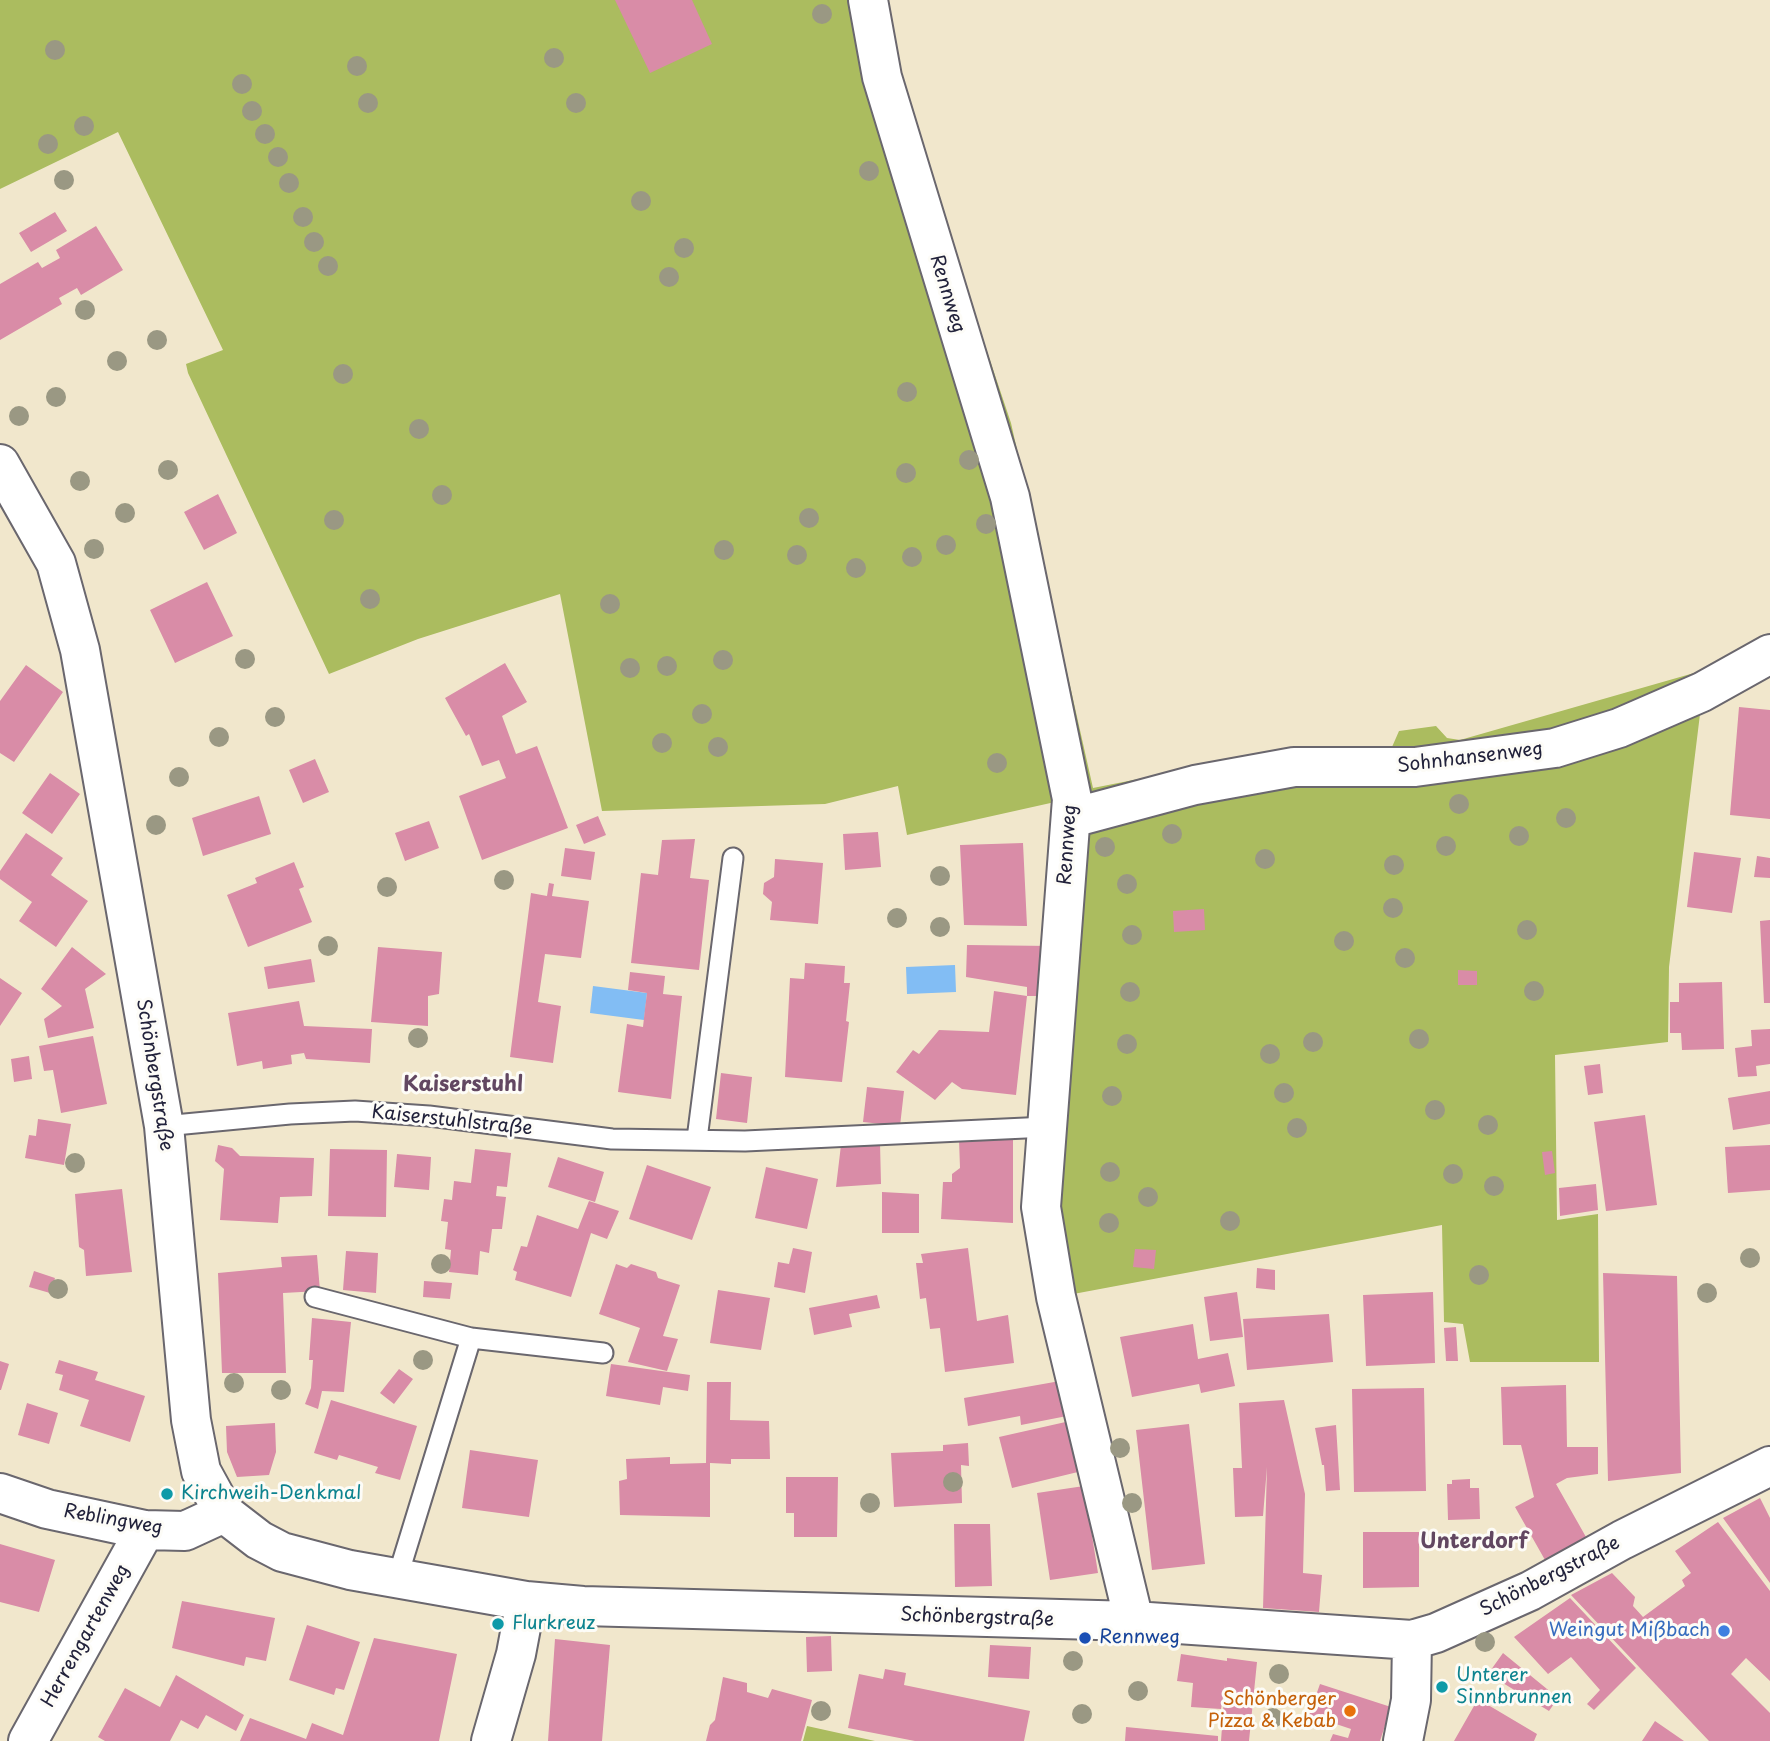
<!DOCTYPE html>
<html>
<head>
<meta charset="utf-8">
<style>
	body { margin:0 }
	canvas { display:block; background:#f1e7cc }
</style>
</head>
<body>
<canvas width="1770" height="1741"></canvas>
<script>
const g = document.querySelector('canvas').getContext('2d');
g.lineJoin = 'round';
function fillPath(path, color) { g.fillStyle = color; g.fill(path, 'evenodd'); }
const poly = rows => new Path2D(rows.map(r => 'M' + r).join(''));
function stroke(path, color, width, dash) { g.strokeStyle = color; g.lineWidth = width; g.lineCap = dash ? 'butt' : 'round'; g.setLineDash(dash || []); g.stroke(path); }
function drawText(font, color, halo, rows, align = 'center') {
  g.font = font + ' "Playpen Sans",sans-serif'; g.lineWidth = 6; g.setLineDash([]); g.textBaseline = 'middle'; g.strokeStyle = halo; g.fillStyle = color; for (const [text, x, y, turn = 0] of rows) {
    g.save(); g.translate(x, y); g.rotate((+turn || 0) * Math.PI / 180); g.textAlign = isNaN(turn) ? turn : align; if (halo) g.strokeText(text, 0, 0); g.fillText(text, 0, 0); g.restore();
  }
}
fillPath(poly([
	[0,0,881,0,895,76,1011,423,1093,788,1254,756,1361,755,1392,747,1399,731,1436,726,1447,738,1460,740,1701,671,1701,706,1669,967,1668,1042,1555,1055,1557,1220,1598,1214,1599,1362,1470,1362,1463,1324,1444,1322,1442,1225,1068,1295,1059,1255,1064,800,907,835,898,786,825,804,602,811,560,594,418,639,329,674,188,373,186,364,223,350,118,132,0,189],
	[807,1726,875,1741,803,1741]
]), '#abbc5f');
fillPath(poly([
	[955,965,956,992,907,994,906,967],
	[593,986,647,993,644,1020,590,1013]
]), '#82bdf4');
fillPath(poly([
	[615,0,692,0,712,44,650,73],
	[55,212,67,231,31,252,19,233],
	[96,226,123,270,81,295,77,288,59,298,62,304,0,340,0,284,38,262,42,268,60,258,56,250],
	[218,494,237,533,204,550,184,512],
	[207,582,233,636,175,663,150,610],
	[505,663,527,702,502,716,516,754,537,746,568,828,482,860,459,796,506,778,499,760,482,766,469,734,466,736,445,698],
	[26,665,63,692,14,762,0,753,0,701],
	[1739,707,1770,710,1770,819,1730,815],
	[315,759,329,792,303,803,289,770],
	[50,773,80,794,52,834,22,813],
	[259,796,271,834,203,856,192,818],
	[598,816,606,835,584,844,576,825],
	[429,821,439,848,405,861,395,833],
	[878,832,881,867,845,870,843,834],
	[26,833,63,858,51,875,88,901,56,947,19,921,32,902,0,879,0,871],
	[695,839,690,878,709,880,699,970,631,963,641,873,658,875,662,840],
	[1023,843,1027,926,964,925,960,845],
	[565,848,595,852,591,880,561,876],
	[1694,852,1741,858,1732,913,1687,907],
	[1757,856,1770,858,1770,878,1754,877],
	[775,859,823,863,818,924,770,920,772,902,763,894,764,883,774,877],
	[294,862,304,887,299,889,312,922,248,947,227,895,257,883,255,878],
	[549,883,554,884,552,896,589,901,581,958,545,954,538,1002,561,1006,553,1063,510,1057,531,893,547,896],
	[1204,909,1205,930,1174,932,1173,911],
	[1770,920,1770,1003,1764,1003,1760,921],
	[967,945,1052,946,1051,996,1027,996,1027,987,966,977],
	[72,947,106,974,85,989,94,1028,48,1038,44,1019,62,1006,41,989],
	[378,947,442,952,439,994,428,996,428,1026,371,1022],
	[311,959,315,982,268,989,264,967],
	[805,963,845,966,844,983,850,983,846,1021,849,1022,842,1082,785,1077,790,978,804,979],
	[1458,970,1477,971,1477,985,1458,985],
	[630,972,665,976,663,994,682,996,671,1099,618,1092,627,1024,643,1027,645,1009,647,993,628,990],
	[0,978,22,993,0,1026],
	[1722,982,1724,1049,1682,1050,1681,1033,1670,1033,1670,1002,1679,1002,1679,983],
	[994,991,1027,996,1016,1095,962,1089,952,1082,935,1100,896,1072,913,1050,919,1054,939,1030,989,1032],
	[299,1001,304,1026,372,1029,370,1063,306,1059,304,1053,291,1055,292,1064,263,1069,262,1061,237,1066,228,1013],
	[1770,1029,1770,1064,1756,1066,1757,1076,1738,1077,1735,1048,1752,1046,1751,1030],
	[93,1036,107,1104,61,1113,53,1070,44,1071,39,1046],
	[29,1056,32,1079,14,1082,11,1059],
	[1600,1064,1603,1093,1588,1095,1584,1066],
	[721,1073,752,1077,747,1123,716,1119],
	[867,1087,904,1091,900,1126,863,1122],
	[1770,1091,1770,1124,1733,1130,1728,1098],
	[1645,1115,1657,1205,1606,1211,1594,1122],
	[38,1119,71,1124,64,1165,25,1158,29,1135,36,1136],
	[959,1139,1013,1139,1013,1223,941,1219,943,1182,952,1182,952,1174,960,1168],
	[880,1143,881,1184,836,1187,841,1145],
	[218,1145,232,1148,240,1156,314,1158,312,1196,280,1197,278,1223,220,1220,224,1169,215,1161],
	[1770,1145,1770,1190,1728,1193,1725,1147],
	[330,1149,387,1150,386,1217,328,1216],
	[475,1149,511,1153,507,1187,497,1186,496,1196,506,1197,502,1229,492,1229,489,1253,480,1251,478,1275,449,1272,451,1250,445,1249,448,1222,441,1221,444,1199,452,1200,454,1181,471,1183],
	[1552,1151,1555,1173,1545,1175,1542,1152],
	[397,1154,431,1157,429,1190,394,1187],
	[558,1157,604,1172,595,1202,548,1187],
	[647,1165,711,1187,692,1240,629,1219],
	[766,1167,818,1179,807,1229,755,1218],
	[1596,1184,1598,1210,1560,1216,1559,1188],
	[122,1189,132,1272,86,1276,84,1250,79,1247,75,1194],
	[882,1192,919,1194,919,1233,882,1233],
	[589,1201,619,1211,607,1239,591,1233,571,1297,515,1280,517,1272,513,1270,521,1246,527,1247,537,1215,578,1229],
	[793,1248,812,1252,805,1293,774,1287,778,1262,789,1264],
	[968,1248,977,1321,1008,1315,1014,1363,945,1372,940,1328,930,1329,926,1298,920,1299,916,1263,923,1263,921,1254],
	[1135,1249,1156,1250,1154,1269,1133,1267],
	[346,1251,378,1253,376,1293,343,1290],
	[317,1255,320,1291,283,1293,286,1373,222,1373,218,1273,282,1267,281,1257],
	[616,1264,627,1268,631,1264,656,1272,658,1278,680,1285,663,1336,678,1339,667,1371,628,1362,640,1328,599,1314],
	[1257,1268,1275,1270,1275,1290,1256,1288],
	[34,1271,55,1278,50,1293,29,1287],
	[1603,1273,1677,1276,1681,1473,1608,1481],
	[424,1281,452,1283,450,1299,423,1297],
	[718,1290,770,1298,761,1350,710,1343],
	[1237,1292,1243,1337,1210,1341,1204,1297],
	[1433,1292,1435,1363,1366,1366,1363,1295],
	[877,1295,880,1308,849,1314,852,1327,814,1335,809,1308],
	[1329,1314,1333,1362,1247,1370,1243,1319],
	[312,1318,351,1322,344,1392,322,1391,318,1409,305,1404,311,1388,313,1360,309,1360],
	[1193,1324,1198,1359,1228,1353,1235,1386,1201,1393,1199,1384,1132,1397,1120,1337],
	[1456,1327,1458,1361,1446,1361,1444,1328],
	[59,1360,98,1372,95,1380,145,1396,130,1442,80,1426,89,1400,59,1390,63,1375,55,1373],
	[0,1361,9,1364,1,1390,0,1390],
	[611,1364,690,1375,688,1391,663,1387,660,1405,606,1396],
	[399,1369,413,1379,394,1404,380,1393],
	[1060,1381,1067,1416,1021,1425,1020,1416,968,1426,964,1398],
	[707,1382,731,1382,730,1420,769,1421,770,1459,731,1459,731,1464,710,1463,710,1517,620,1515,619,1481,627,1479,626,1459,670,1457,670,1464,706,1463],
	[1566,1385,1567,1447,1598,1447,1598,1474,1567,1478,1556,1484,1586,1537,1545,1560,1515,1507,1534,1497,1521,1445,1503,1445,1501,1387],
	[1424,1388,1426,1491,1354,1492,1352,1389],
	[331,1400,417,1426,400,1480,375,1473,378,1467,339,1455,337,1460,314,1453],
	[1284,1400,1305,1494,1303,1573,1322,1575,1319,1612,1263,1608,1267,1467,1263,1516,1235,1517,1233,1468,1242,1468,1239,1403],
	[27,1403,58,1413,49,1444,18,1435],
	[1070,1421,1082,1471,1012,1488,999,1437],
	[275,1423,276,1452,269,1475,237,1477,227,1452,226,1426],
	[1189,1424,1205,1564,1152,1570,1136,1430],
	[1336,1425,1340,1490,1326,1491,1324,1465,1322,1465,1315,1428],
	[968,1443,969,1466,961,1465,962,1503,894,1507,891,1453,943,1451,943,1445],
	[470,1450,538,1460,529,1517,462,1508],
	[786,1477,838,1477,837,1537,794,1537,794,1513,786,1513],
	[1470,1479,1470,1488,1479,1488,1480,1519,1448,1520,1447,1484,1452,1484,1452,1480],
	[1084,1486,1098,1573,1050,1580,1037,1493],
	[1760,1498,1770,1518,1770,1583,1723,1518],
	[1718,1522,1770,1591,1770,1681,1746,1658,1731,1674,1770,1713,1770,1741,1709,1741,1571,1595,1612,1573,1635,1597,1633,1606,1643,1617,1685,1586,1682,1580,1691,1573,1675,1551],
	[954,1524,990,1524,992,1586,955,1587],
	[1363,1532,1419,1532,1419,1587,1363,1588],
	[0,1544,55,1560,39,1612,0,1602],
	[1570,1598,1636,1668,1594,1710,1587,1704,1600,1690,1571,1657,1548,1674,1514,1637],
	[182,1601,275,1618,266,1661,246,1657,244,1666,172,1648],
	[307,1625,360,1642,344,1690,336,1688,334,1695,289,1680],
	[831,1636,832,1671,807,1672,806,1637],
	[374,1638,457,1654,439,1741,240,1741,250,1718,306,1739,312,1723,343,1735],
	[555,1639,610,1645,602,1741,548,1741],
	[990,1645,1031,1647,1029,1679,988,1677],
	[1503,1653,1558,1698,1549,1711,1488,1674],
	[1181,1654,1227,1661,1227,1658,1257,1662,1249,1741,1221,1741,1225,1685,1221,1709,1191,1707,1193,1683,1177,1681],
	[885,1669,906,1673,904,1685,1030,1711,1024,1741,915,1741,848,1728,859,1674,883,1679],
	[176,1675,244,1715,236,1731,206,1715,198,1729,181,1720,170,1741,105,1741,98,1737,125,1688,160,1707],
	[723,1677,747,1683,747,1692,768,1698,772,1689,812,1700,801,1741,706,1741,710,1725,715,1720],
	[1320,1684,1391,1707,1380,1741,1330,1741,1333,1734,1348,1738,1351,1729,1309,1715],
	[1478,1699,1537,1734,1534,1741,1454,1741],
	[1655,1721,1684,1741,1642,1741],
	[1126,1727,1218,1736,1218,1741,1125,1741]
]), '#d98ca7');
const lane = poly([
	[164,1126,290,1114,355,1111,429,1116,612,1139,745,1141,1047,1127],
	[697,1139,733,858],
	[315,1297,471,1338,603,1353],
	[397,1579,471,1338]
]);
const street = poly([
	[868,0,882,77,1010,497,1072,799,1041,1207,1056,1297,1134,1621],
	[0,464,56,563,80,650,164,1126,191,1420,201,1471,224,1513,259,1540,282,1552,350,1570,526,1601,583,1606,1134,1621,1412,1640,1436,1633,1530,1591,1622,1540,1770,1466],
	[1072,818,1195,785,1294,767,1415,767,1555,748,1619,728,1702,692,1770,654],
	[0,1493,47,1509,145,1530,185,1531,224,1513],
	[28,1741,145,1530],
	[491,1741,516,1654,526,1601],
	[1403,1741,1411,1700,1412,1640]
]);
stroke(lane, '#6a676e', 23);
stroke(street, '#6a676e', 42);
stroke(lane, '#fff', 19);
stroke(street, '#fff', 38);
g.fillStyle = '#9a9883';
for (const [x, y] of [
	[822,14],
	[55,50],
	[554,58],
	[357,66],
	[242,84],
	[368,103],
	[576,103],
	[252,111],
	[84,126],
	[265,134],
	[48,144],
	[278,157],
	[869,171],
	[64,180],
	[289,183],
	[641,201],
	[303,217],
	[314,242],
	[684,248],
	[328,266],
	[669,277],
	[85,310],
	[157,340],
	[117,361],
	[343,374],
	[907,392],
	[56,397],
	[19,416],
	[419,429],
	[969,460],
	[168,470],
	[906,473],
	[80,481],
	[442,495],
	[125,513],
	[809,518],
	[334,520],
	[986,524],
	[946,545],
	[94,549],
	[724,550],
	[797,555],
	[912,557],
	[856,568],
	[370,599],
	[610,604],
	[245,659],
	[723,660],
	[667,666],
	[630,668],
	[702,714],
	[275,717],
	[219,737],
	[662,743],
	[718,747],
	[997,763],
	[179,777],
	[1459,804],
	[1566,818],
	[156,825],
	[1172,834],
	[1519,836],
	[1446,846],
	[1105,847],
	[1265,859],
	[1394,865],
	[940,876],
	[504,880],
	[1127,884],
	[387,887],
	[1393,908],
	[897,918],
	[940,927],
	[1527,930],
	[1132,935],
	[1344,941],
	[328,946],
	[1405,958],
	[1534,991],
	[1130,992],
	[418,1038],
	[1419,1039],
	[1313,1042],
	[1127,1044],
	[1270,1054],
	[1284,1093],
	[1112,1096],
	[1435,1110],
	[1488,1125],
	[1297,1128],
	[75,1163],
	[1110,1172],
	[1453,1174],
	[1494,1186],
	[1148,1197],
	[1230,1221],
	[1109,1223],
	[1750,1258],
	[441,1264],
	[1479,1275],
	[58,1289],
	[1707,1293],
	[423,1360],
	[234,1383],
	[281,1390],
	[1120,1448],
	[953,1482],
	[870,1503],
	[1132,1503],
	[1485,1642],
	[1073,1661],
	[1279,1674],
	[1138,1691],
	[821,1711],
	[1082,1714],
	[1273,1718]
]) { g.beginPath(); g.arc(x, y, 10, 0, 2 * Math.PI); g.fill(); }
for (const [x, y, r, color] of [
	[167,1494,7,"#0f9aa8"],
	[498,1624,7,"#0f9aa8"],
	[1724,1631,7,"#3f7fe0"],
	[1085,1638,7,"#1a4fb4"],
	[1442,1687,7,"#0f9aa8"],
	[1350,1711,7,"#e8710a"]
]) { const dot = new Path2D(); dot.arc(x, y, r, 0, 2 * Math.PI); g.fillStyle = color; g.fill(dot); stroke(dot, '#fdfcf7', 2.5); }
drawText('19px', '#22223b', '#fdfcf7', [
	["Rennweg",947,294,73],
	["Sohnhansenweg",1470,758,-7],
	["Rennweg",1068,845,-86],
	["Schönbergstraße",154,1075,81],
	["Kaiserstuhlstraße",452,1121,6],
	["Reblingweg",113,1520,10],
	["Schönbergstraße",1550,1577,-27],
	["Schönbergstraße",977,1618,2],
	["Herrengartenweg",86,1636,-61]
]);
drawText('19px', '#0d838f', '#fdfcf7', [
	["Kirchweih-Denkmal",181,1494],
	["Flurkreuz",512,1624],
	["Unterer",1456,1676],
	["Sinnbrunnen",1456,1698]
], 'left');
drawText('19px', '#366cbe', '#fdfcf7', [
	["Weingut Mißbach",1710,1631]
], 'right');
drawText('19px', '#164399', '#fdfcf7', [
	["Rennweg",1099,1638]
], 'left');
drawText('19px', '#c56008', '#fdfcf7', [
	["Schönberger",1336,1700],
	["Pizza & Kebab",1336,1722]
], 'right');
drawText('bold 21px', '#624761', '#fdfcf7', [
	["Kaiserstuhl",463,1085],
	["Unterdorf",1474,1542]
]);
</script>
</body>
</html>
